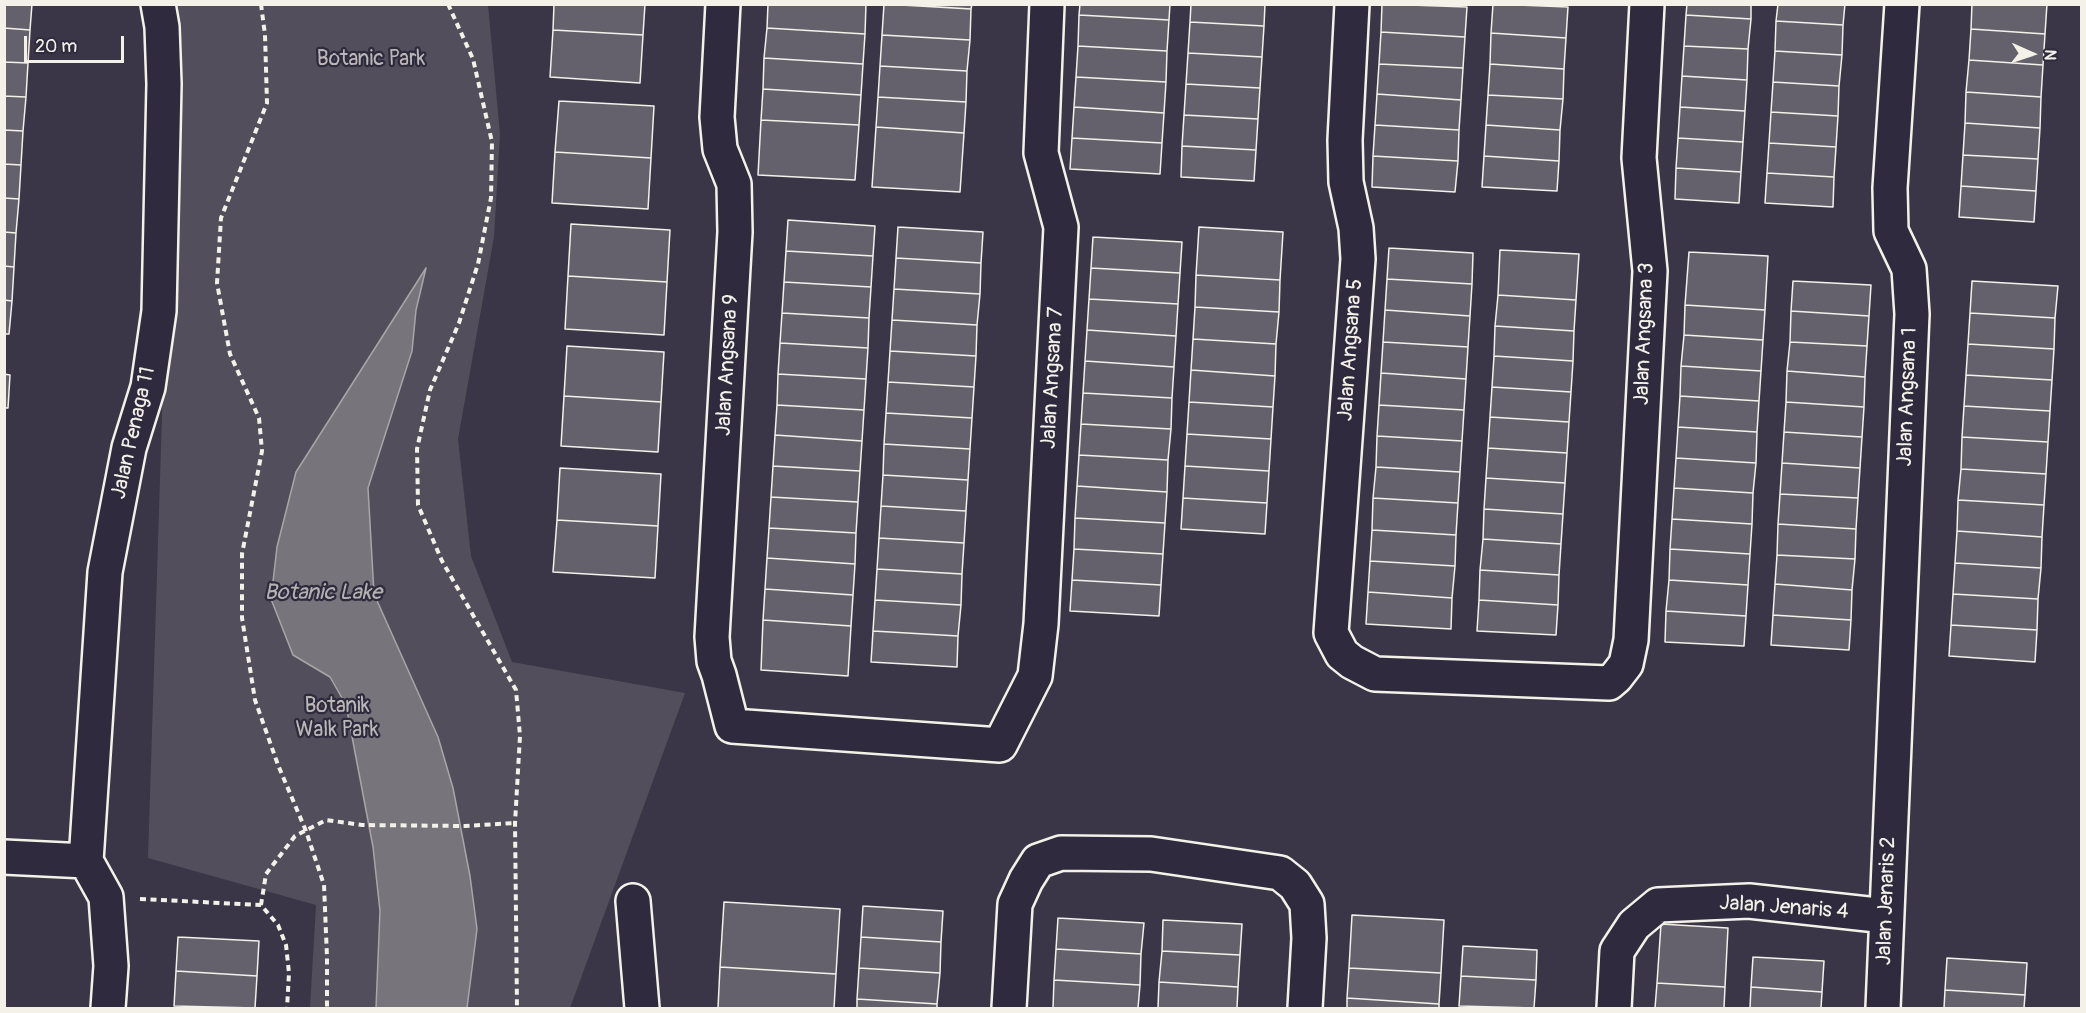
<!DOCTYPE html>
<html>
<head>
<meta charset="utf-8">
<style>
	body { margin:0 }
	#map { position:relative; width:2086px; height:1013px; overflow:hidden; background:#3b3647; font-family:Pangolin,sans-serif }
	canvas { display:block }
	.frame { position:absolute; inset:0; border:6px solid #f4f1e8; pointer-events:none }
	.north { position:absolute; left:2002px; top:24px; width:60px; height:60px; -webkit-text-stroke:4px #2f2a3d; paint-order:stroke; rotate:93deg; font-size:16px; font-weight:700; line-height:24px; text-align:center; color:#f4f1e8 }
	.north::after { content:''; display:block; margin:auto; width:21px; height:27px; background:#f4f1e8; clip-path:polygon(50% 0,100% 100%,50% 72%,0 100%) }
	.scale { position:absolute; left:24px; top:36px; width:100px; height:27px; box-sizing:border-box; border:3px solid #f4f1e8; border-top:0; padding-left:8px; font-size:18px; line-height:21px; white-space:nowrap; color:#f4f1e8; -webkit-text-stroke:4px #2f2a3d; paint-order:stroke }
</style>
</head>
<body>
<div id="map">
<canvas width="2086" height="1013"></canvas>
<div class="frame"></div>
<div class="north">N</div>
<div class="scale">20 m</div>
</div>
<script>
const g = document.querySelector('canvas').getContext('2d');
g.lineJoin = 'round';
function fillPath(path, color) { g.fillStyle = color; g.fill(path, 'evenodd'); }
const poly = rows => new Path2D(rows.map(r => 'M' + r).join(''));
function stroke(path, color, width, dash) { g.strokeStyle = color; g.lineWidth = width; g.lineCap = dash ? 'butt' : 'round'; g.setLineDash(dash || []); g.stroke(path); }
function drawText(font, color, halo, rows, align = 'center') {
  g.font = font + ' Pangolin,sans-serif'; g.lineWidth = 4.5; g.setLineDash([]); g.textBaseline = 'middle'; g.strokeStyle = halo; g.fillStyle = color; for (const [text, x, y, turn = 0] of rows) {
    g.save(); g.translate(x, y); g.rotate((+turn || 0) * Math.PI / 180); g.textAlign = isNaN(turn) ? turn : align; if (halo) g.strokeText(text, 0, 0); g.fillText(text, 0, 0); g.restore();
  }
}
fillPath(poly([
	[175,5,488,5,500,134,494,237,458,439,471,556,512,662,685,693,570,1008,310,1008,316,905,148,858]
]), '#534e5c');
const water = poly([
	[426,268,416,310,412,351,368,488,374,594,438,737,453,788,470,876,477,929,467,1008,376,1008,380,911,373,847,346,705,330,677,293,655,271,599,277,547,296,472,426,268]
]);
fillPath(water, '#78747b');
stroke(water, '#aaa6a7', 1.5);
const building = poly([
	[4,4,32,4,30,30,4,28,4,4],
	[554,4,645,4,643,35,553,30,554,4],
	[768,4,866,4,865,34,767,28,768,4],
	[884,4,971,9,970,40,882,35,884,4],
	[890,4,972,4,971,9,890,4],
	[1080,4,1170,4,1169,20,1079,15,1080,4],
	[1191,4,1265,4,1264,26,1190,22,1191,4],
	[1382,4,1467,7,1465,37,1381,32,1382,4],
	[1493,4,1568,7,1566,38,1491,33,1493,4],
	[1687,4,1751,4,1751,19,1686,15,1687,4],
	[1778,4,1845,4,1843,25,1776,21,1778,4],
	[1972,4,2047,4,2045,34,1971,29,1972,4],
	[1079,15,1169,20,1167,51,1078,46,1079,15],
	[1686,15,1751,19,1748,49,1684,46,1686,15],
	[1776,21,1843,25,1842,55,1775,51,1776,21],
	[1190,22,1264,26,1262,57,1188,53,1190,22],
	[4,28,30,30,28,63,4,62,4,28],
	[767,28,865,34,863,64,764,58,767,28],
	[1971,29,2045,34,2043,65,1969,60,1971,29],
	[553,30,643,35,640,83,550,77,553,30],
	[1381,32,1465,37,1463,68,1379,64,1381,32],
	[1491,33,1566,38,1564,69,1490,64,1491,33],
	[882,35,970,40,967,71,880,66,882,35],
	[1078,46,1167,51,1166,82,1076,77,1078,46],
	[1684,46,1748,49,1747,80,1682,76,1684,46],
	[1775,51,1842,55,1839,86,1773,82,1775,51],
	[1188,53,1262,57,1260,88,1186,84,1188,53],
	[764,58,863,64,861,95,763,89,764,58],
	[1969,60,2043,65,2041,97,1966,92,1969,60],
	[4,62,28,63,26,97,4,96,4,62],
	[1379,64,1463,68,1461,100,1377,94,1379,64],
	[1490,64,1564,69,1563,99,1488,95,1490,64],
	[880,66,967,71,966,102,878,97,880,66],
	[1682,76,1747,80,1745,111,1680,107,1682,76],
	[1076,77,1166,82,1164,113,1074,107,1076,77],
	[1773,82,1839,86,1838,116,1771,112,1773,82],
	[1186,84,1260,88,1258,119,1184,115,1186,84],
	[763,89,861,95,859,125,761,120,763,89],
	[1966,92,2041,97,2040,128,1965,123,1966,92],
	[1377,94,1461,100,1459,130,1375,125,1377,94],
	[1488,95,1563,99,1560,130,1486,125,1488,95],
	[4,96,26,97,23,131,4,130,4,96],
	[878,97,966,102,964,133,876,127,878,97],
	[559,101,654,106,651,158,555,152,559,101],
	[1074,107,1164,113,1162,143,1072,138,1074,107],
	[1680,107,1745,111,1743,142,1678,138,1680,107],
	[1771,112,1838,116,1836,147,1769,143,1771,112],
	[1184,115,1258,119,1256,150,1182,146,1184,115],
	[761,120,859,125,855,180,758,175,761,120],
	[1965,123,2040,128,2038,159,1963,155,1965,123],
	[1375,125,1459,130,1458,161,1373,156,1375,125],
	[1486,125,1560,130,1559,161,1484,156,1486,125],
	[876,127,964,133,960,192,872,187,876,127],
	[4,130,23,131,21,165,4,164,4,130],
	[1072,138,1162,143,1160,174,1070,169,1072,138],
	[1678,138,1743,142,1741,172,1676,168,1678,138],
	[1769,143,1836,147,1834,177,1767,173,1769,143],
	[1182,146,1256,150,1254,181,1181,177,1182,146],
	[555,152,651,158,648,209,552,203,555,152],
	[1963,155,2038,159,2036,191,1961,186,1963,155],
	[1373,156,1458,161,1455,192,1372,187,1373,156],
	[1484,156,1559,161,1557,191,1482,187,1484,156],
	[4,164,21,165,19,199,4,198,4,164],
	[1676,168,1741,172,1739,203,1675,199,1676,168],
	[1767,173,1834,177,1833,207,1765,203,1767,173],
	[1961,186,2036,191,2034,222,1959,217,1961,186],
	[4,198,19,199,16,233,4,232,4,198],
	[788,220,875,226,873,256,786,251,788,220],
	[571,224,670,230,667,282,568,276,571,224],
	[898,227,983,232,981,263,896,258,898,227],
	[1199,227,1283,232,1280,280,1196,275,1199,227],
	[4,232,16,233,14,267,4,266,4,232],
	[1093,237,1182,242,1180,273,1091,268,1093,237],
	[1389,248,1473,253,1472,284,1387,279,1389,248],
	[1500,250,1579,254,1576,300,1498,295,1500,250],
	[786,251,873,256,871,287,784,282,786,251],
	[1689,252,1768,256,1765,310,1685,305,1689,252],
	[896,258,981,263,980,294,894,289,896,258],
	[4,266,14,267,12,301,4,300,4,266],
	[1091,268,1180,273,1178,304,1089,299,1091,268],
	[1196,275,1280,280,1279,312,1195,307,1196,275],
	[568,276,667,282,664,335,565,329,568,276],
	[1387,279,1472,284,1470,316,1385,310,1387,279],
	[1793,281,1871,285,1869,316,1791,311,1793,281],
	[1972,281,2058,286,2055,318,1970,313,1972,281],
	[784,282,871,287,869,318,782,313,784,282],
	[894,289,980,294,977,325,892,320,894,289],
	[1498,295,1576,300,1574,331,1495,326,1498,295],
	[1089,299,1178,304,1176,336,1087,330,1089,299],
	[4,300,12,301,9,334,4,334,4,300],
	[1685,305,1765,310,1763,340,1684,335,1685,305],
	[1195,307,1279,312,1276,344,1193,339,1195,307],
	[1385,310,1470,316,1468,347,1383,342,1385,310],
	[1791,311,1869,316,1867,346,1790,342,1791,311],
	[782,313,869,318,868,348,780,343,782,313],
	[1970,313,2055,318,2054,349,1968,344,1970,313],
	[892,320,977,325,976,356,890,351,892,320],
	[1495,326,1574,331,1573,361,1494,356,1495,326],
	[1087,330,1176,336,1174,367,1085,361,1087,330],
	[1684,335,1763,340,1761,371,1681,366,1684,335],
	[1193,339,1276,344,1275,376,1191,370,1193,339],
	[1383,342,1468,347,1466,379,1381,373,1383,342],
	[1790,342,1867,346,1865,377,1787,371,1790,342],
	[780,343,868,348,866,379,778,374,780,343],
	[1968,344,2054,349,2052,380,1966,375,1968,344],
	[567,346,664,352,661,402,564,396,567,346],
	[890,351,976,356,974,387,888,382,890,351],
	[1494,356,1573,361,1571,392,1492,387,1494,356],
	[1085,361,1174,367,1172,398,1083,393,1085,361],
	[1681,366,1761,371,1759,401,1680,396,1681,366],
	[1191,370,1275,376,1273,407,1189,402,1191,370],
	[1787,371,1865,377,1864,407,1786,402,1787,371],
	[1381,373,1466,379,1464,410,1379,405,1381,373],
	[4,374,10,375,8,408,4,408,4,374],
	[778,374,866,379,864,410,777,405,778,374],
	[1966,375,2052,380,2050,411,1964,406,1966,375],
	[888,382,974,387,972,418,886,413,888,382],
	[1492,387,1571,392,1569,422,1490,417,1492,387],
	[1083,393,1172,398,1171,429,1081,424,1083,393],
	[564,396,661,402,658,452,561,446,564,396],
	[1680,396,1759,401,1757,432,1678,427,1680,396],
	[1189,402,1273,407,1271,439,1187,434,1189,402],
	[1786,402,1864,407,1862,437,1784,432,1786,402],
	[777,405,864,410,862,441,775,435,777,405],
	[1379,405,1464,410,1462,441,1377,436,1379,405],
	[1964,406,2050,411,2048,442,1962,437,1964,406],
	[886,413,972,418,970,449,884,444,886,413],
	[1490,417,1569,422,1567,453,1488,448,1490,417],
	[1081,424,1171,429,1168,460,1079,455,1081,424],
	[1678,427,1757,432,1756,463,1676,458,1678,427],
	[1784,432,1862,437,1860,468,1782,463,1784,432],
	[1187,434,1271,439,1269,471,1185,466,1187,434],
	[775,435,862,441,860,471,773,466,775,435],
	[1377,436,1462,441,1460,472,1376,467,1377,436],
	[1962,437,2048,442,2046,474,1961,469,1962,437],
	[884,444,970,449,968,480,883,475,884,444],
	[1488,448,1567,453,1565,483,1486,478,1488,448],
	[1079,455,1168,460,1167,492,1077,486,1079,455],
	[1676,458,1756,463,1753,493,1674,488,1676,458],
	[1782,463,1860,468,1858,498,1780,494,1782,463],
	[773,466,860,471,858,502,771,497,773,466],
	[1185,466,1269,471,1267,503,1183,498,1185,466],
	[1376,467,1460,472,1458,503,1373,498,1376,467],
	[560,468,661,474,658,526,557,520,560,468],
	[1961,469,2046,474,2044,505,1958,500,1961,469],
	[883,475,968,480,966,511,881,506,883,475],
	[1486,478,1565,483,1563,514,1484,509,1486,478],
	[1077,486,1167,492,1165,523,1075,518,1077,486],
	[1674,488,1753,493,1752,524,1672,519,1674,488],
	[1780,494,1858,498,1856,529,1778,524,1780,494],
	[771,497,858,502,856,533,769,528,771,497],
	[1183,498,1267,503,1265,534,1181,529,1183,498],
	[1373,498,1458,503,1456,535,1372,530,1373,498],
	[1958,500,2044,505,2042,537,1957,531,1958,500],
	[881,506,966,511,964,543,879,538,881,506],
	[1484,509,1563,514,1561,544,1483,539,1484,509],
	[1075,518,1165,523,1163,554,1074,549,1075,518],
	[1672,519,1752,524,1750,554,1670,549,1672,519],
	[557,520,658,526,655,578,553,572,557,520],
	[1778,524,1856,529,1855,559,1777,555,1778,524],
	[769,528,856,533,855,564,767,558,769,528],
	[1372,530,1456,535,1455,566,1370,561,1372,530],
	[1957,531,2042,537,2041,568,1955,563,1957,531],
	[879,538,964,543,962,574,877,569,879,538],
	[1483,539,1561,544,1559,575,1480,570,1483,539],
	[1074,549,1163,554,1161,585,1072,580,1074,549],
	[1670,549,1750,554,1748,585,1669,580,1670,549],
	[1777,555,1855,559,1852,590,1775,584,1777,555],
	[767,558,855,564,853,595,765,589,767,558],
	[1370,561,1455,566,1452,598,1368,592,1370,561],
	[1955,563,2041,568,2038,599,1953,594,1955,563],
	[877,569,962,574,961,605,875,600,877,569],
	[1480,570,1559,575,1558,605,1479,600,1480,570],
	[1072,580,1161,585,1159,616,1070,611,1072,580],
	[1669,580,1748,585,1746,616,1666,611,1669,580],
	[1775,584,1852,590,1851,620,1773,615,1775,584],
	[765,589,853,595,851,626,763,620,765,589],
	[1368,592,1452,598,1451,629,1366,624,1368,592],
	[1953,594,2038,599,2037,630,1951,625,1953,594],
	[875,600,961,605,958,636,873,631,875,600],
	[1479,600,1558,605,1556,635,1477,631,1479,600],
	[1666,611,1746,616,1744,646,1665,642,1666,611],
	[1773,615,1851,620,1849,650,1771,645,1773,615],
	[763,620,851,626,848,676,761,670,763,620],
	[1951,625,2037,630,2035,662,1949,656,1951,625],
	[873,631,958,636,957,667,871,662,873,631],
	[724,902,840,909,836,974,720,967,724,902],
	[863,906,943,911,941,942,861,937,863,906],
	[1352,915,1444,920,1441,973,1349,968,1352,915],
	[1058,918,1144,923,1141,954,1056,949,1058,918],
	[1163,920,1242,924,1240,955,1162,951,1163,920],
	[1661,924,1728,928,1725,987,1657,983,1661,924],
	[178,937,259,941,257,976,176,971,178,937],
	[861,937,941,942,940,973,859,968,861,937],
	[1463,946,1537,950,1536,980,1461,976,1463,946],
	[1056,949,1141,954,1140,985,1054,980,1056,949],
	[1162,951,1240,955,1238,987,1159,982,1162,951],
	[1753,957,1824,961,1822,992,1751,987,1753,957],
	[1947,958,2027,963,2025,995,1945,990,1947,958],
	[720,967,836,974,834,1008,718,1008,720,967],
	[859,968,940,973,937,1004,857,999,859,968],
	[1349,968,1441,973,1439,1004,1347,998,1349,968],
	[176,971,257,976,255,1008,174,1006,176,971],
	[1461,976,1536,980,1534,1008,1459,1006,1461,976],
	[1054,980,1140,985,1138,1008,1053,1008,1054,980],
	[1159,982,1238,987,1237,1008,1158,1008,1159,982],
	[1657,983,1725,987,1724,1008,1655,1008,1657,983],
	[1751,987,1822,992,1821,1008,1750,1008,1751,987],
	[1945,990,2025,995,2024,1008,1944,1008,1945,990],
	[1347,998,1439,1004,1439,1008,1347,1008,1347,998],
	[857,999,937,1004,937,1008,857,1008,857,999]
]);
fillPath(building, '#65616c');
stroke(building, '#f4f1e8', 1.5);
const minor = poly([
	[723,4,717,117,720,149,734,184,735,232,712,637,714,661,719,675,732,726,1000,745,1035,676,1041,624,1061,227,1041,153,1047,4],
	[1352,4,1345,140,1346,182,1356,228,1358,259,1331,633,1342,654,1352,662,1375,674,1609,683,1616,677,1626,664,1631,640,1650,271,1639,158,1647,4],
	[4,857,86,861],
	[86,861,105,572,129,448,148,387,159,311,164,84,162,27,158,4],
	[86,861,106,897,111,966,108,1008],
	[633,901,642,1008],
	[1009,1008,1015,904,1026,880,1038,861,1061,853,1151,854,1280,873,1295,885,1307,904,1309,938,1305,1008],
	[1614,1008,1617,951,1634,925,1658,905,1749,901,1886,916],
	[1883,1008,1912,314,1909,269,1891,231,1890,188,1902,4]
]);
stroke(minor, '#f4f1e8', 38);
stroke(poly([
	[261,4,265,35,267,103,221,218,217,283,230,354,259,418,262,451,242,554,242,618,255,700,278,765,306,831,324,885,327,957,327,1008],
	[448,4,473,59,492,142,491,198,478,264,459,323,430,390,417,449,418,505,442,561,516,690,520,736,515,823,517,1008],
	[140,899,261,905,278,925,286,945,289,973,287,1008],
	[261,905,266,874,295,836,326,820,362,825,465,826,515,823]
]), '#f4f1e8', 4, [6, 4.5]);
stroke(minor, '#2f2a3d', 33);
drawText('21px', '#bcb8b7', '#2f2a3d', [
	["Botanic Park",371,60],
	["Botanik",337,707],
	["Walk Park",337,731]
]);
drawText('21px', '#f4f1e8', '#2f2a3d', [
	["Jalan Angsana 3",1645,334,-88],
	["Jalan Angsana 5",1351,350,-86],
	["Jalan Angsana 9",728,365,-87],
	["Jalan Angsana 7",1053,378,-87],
	["Jalan Angsana 1",1908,397,-88],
	["Jalan Penaga 11",134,433,-77],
	["Jalan Jenaris 2",1887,901,-88],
	["Jalan Jenaris 4",1784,908,4]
]);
drawText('italic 22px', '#b6b2b2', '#2f2a3d', [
	["Botanic Lake",323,593]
]);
</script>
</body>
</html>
